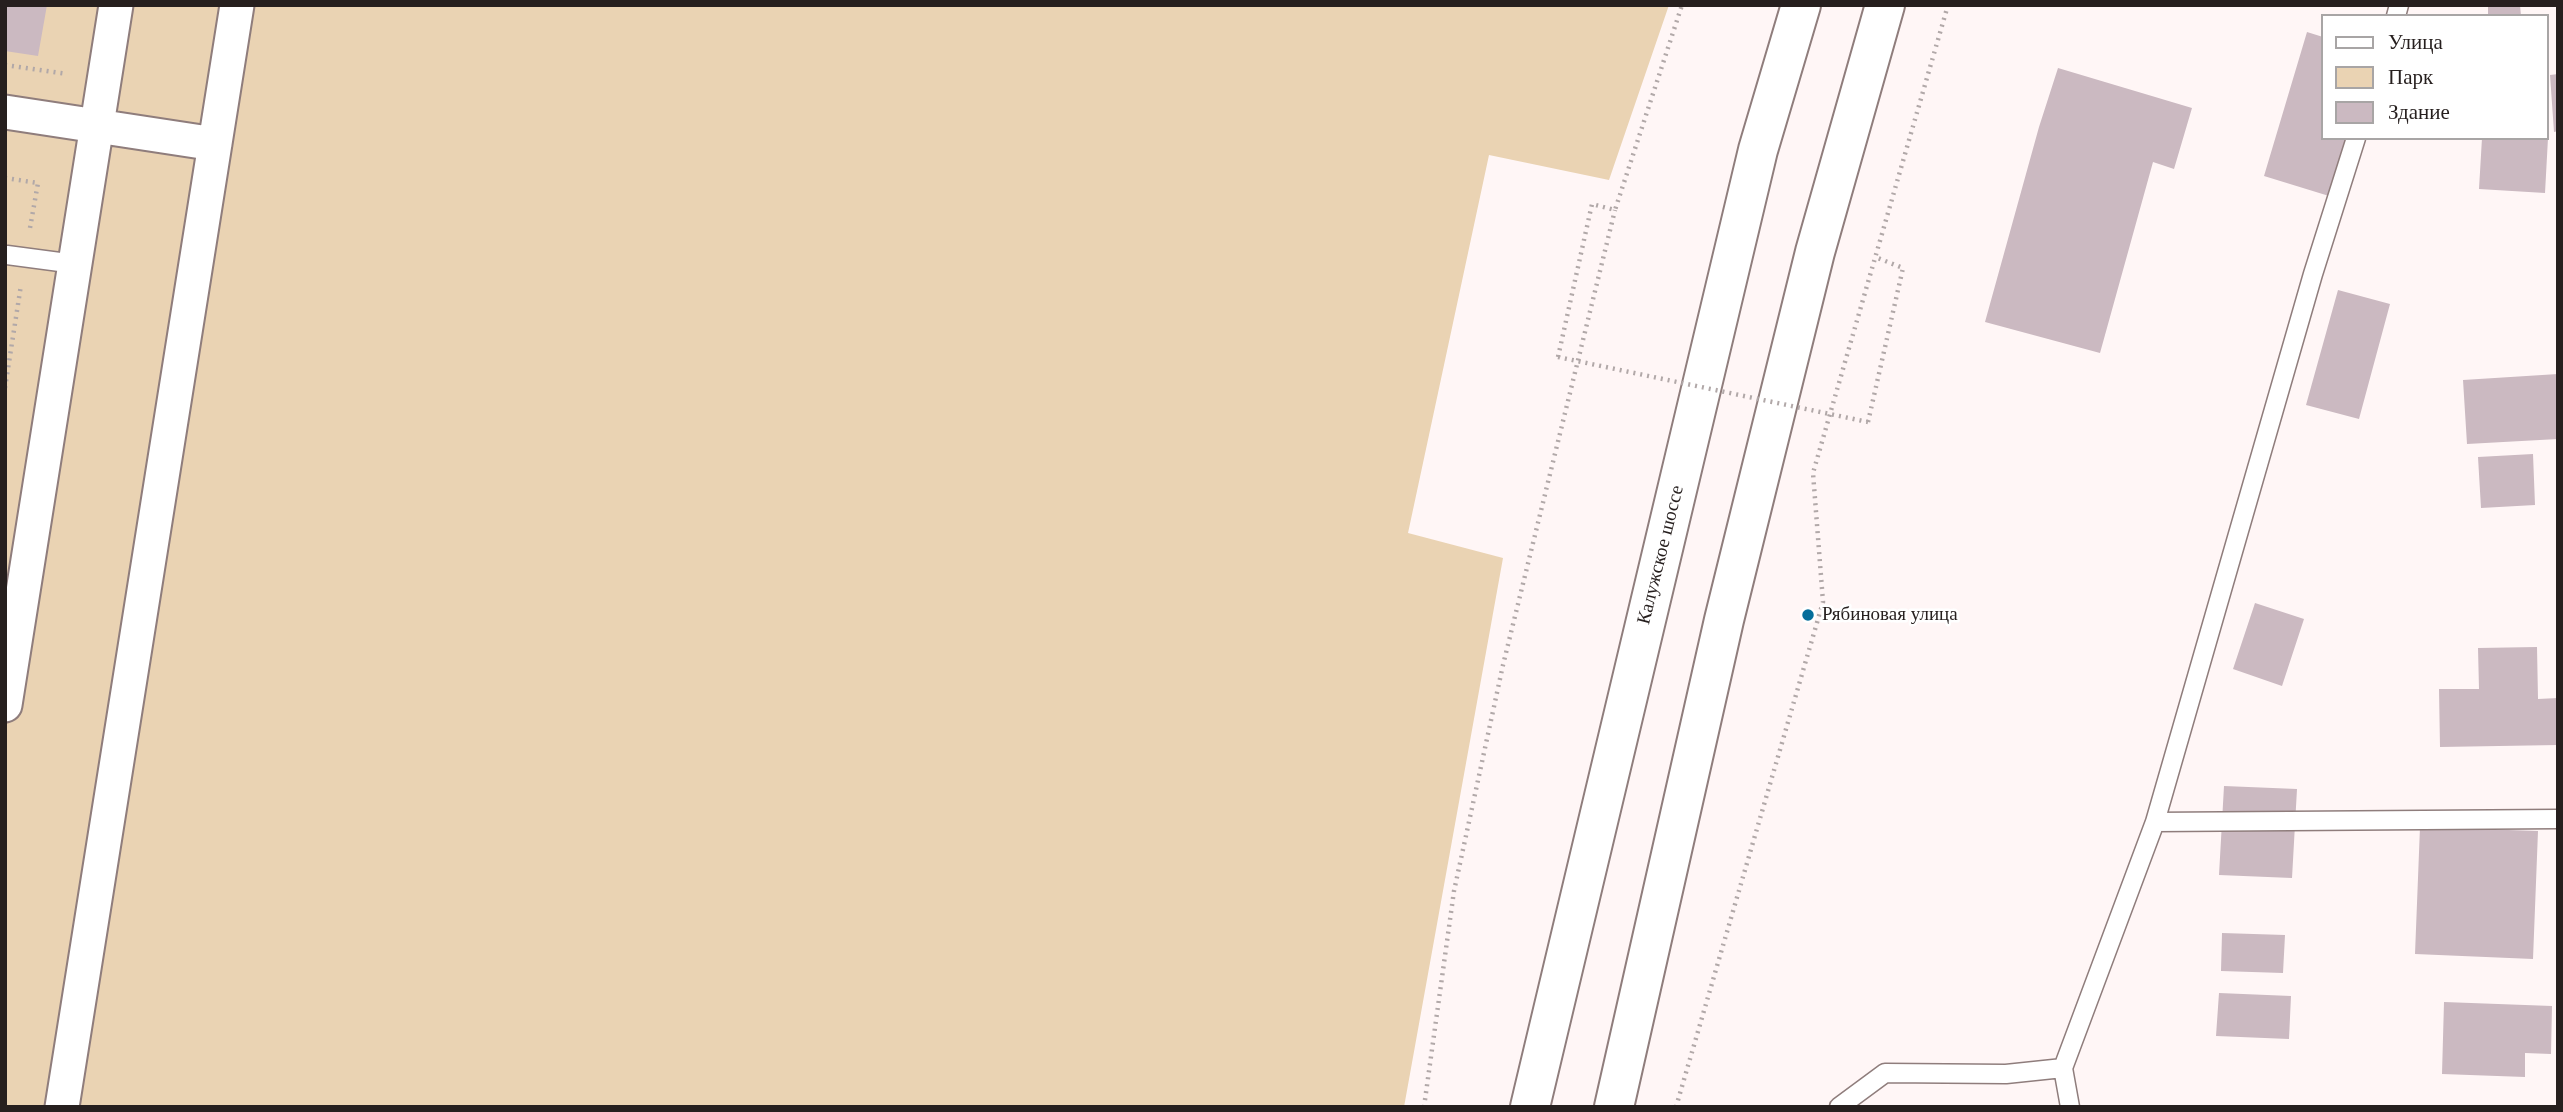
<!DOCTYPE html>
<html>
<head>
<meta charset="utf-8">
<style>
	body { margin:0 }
	#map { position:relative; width:2563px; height:1112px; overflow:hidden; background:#fff6f6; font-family:"Times New Roman",serif }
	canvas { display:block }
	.frame { position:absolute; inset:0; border:7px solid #261f1e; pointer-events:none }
	.legend { position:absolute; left:2321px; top:14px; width:228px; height:126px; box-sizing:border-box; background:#fff; border:2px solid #a8a5a5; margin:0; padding:9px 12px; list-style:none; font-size:21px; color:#261f1e }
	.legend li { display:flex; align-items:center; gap:14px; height:35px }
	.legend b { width:35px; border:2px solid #a8a5a5 }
</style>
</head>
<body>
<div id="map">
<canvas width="2563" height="1112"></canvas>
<div class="frame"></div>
<ul class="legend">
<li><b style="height:9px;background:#fff"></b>Улица</li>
<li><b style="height:19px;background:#ead3b3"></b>Парк</li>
<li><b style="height:19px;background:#cbb9c1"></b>Здание</li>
</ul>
</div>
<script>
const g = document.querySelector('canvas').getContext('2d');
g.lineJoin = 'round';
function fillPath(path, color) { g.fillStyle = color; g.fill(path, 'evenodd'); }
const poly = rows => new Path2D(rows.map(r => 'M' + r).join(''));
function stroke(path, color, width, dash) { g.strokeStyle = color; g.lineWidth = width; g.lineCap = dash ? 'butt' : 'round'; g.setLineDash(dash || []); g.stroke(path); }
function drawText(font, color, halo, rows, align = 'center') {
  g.font = font + ' "Times New Roman",serif'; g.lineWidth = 5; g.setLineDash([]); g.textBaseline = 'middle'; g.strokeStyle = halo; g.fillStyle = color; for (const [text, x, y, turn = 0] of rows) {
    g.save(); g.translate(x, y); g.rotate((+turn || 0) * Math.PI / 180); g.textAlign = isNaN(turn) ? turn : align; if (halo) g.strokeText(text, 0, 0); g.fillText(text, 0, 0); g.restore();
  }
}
fillPath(poly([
	[5,5,1669,5,1609,180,1489,155,1408,533,1503,558,1404,1107,5,1107]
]), '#ead3b3');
fillPath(poly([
	[5,5,47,5,38,56,5,51],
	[2488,5,2520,5,2521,16,2488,16],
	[2307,32,2323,37,2323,138,2346,138,2329,196,2264,176],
	[2058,68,2192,108,2174,169,2153,162,2100,353,1985,322,2039,127],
	[2558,74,2558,131,2554,132,2550,75],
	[2482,138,2548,138,2545,193,2479,189],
	[2338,290,2390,304,2359,419,2306,405],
	[2558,374,2558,439,2467,444,2463,380],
	[2533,454,2535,505,2481,508,2478,457],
	[2255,603,2304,619,2282,686,2233,669],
	[2537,647,2538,699,2558,698,2558,745,2440,747,2439,689,2479,689,2478,648],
	[2224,786,2297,789,2292,878,2219,875],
	[2420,827,2538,831,2533,959,2415,954],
	[2222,933,2285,935,2283,973,2221,971],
	[2219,993,2291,996,2289,1039,2216,1036],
	[2444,1002,2552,1006,2551,1054,2525,1053,2525,1077,2442,1074]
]), '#cbb9c1');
const service = poly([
	[2396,16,2399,5],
	[7,255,75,264],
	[2155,822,2558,819],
	[2063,1068,2070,1107],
	[1839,1107,1885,1073,2006,1074,2063,1068,2155,822,2313,274,2356,138]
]);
const minor = poly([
	[5,112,215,144],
	[5,705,116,5],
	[62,1107,237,5]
]);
const trunk = poly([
	[1530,1107,1758,150,1801,5],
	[1614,1107,1724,620,1815,252,1885,5]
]);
stroke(service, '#8f7d7c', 21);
stroke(minor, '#8f7d7c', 37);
stroke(trunk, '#8f7d7c', 42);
stroke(poly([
	[5,65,67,74],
	[5,178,38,183,30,228],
	[1558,357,1592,204,1615,210,1682,5],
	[5,388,21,285],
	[1868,422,1903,268,1875,257],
	[1424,1107,1454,891,1503,665,1615,210],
	[1676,1107,1823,602,1813,473,1948,5]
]), '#b1a8a8', 4.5, [2, 5]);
stroke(service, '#fff', 18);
stroke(minor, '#fff', 33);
stroke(trunk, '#fff', 38);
stroke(poly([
	[1558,357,1868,422]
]), '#b1a8a8', 4.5, [2, 5]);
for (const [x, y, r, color] of [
	[1808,615,7,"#056e9b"]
]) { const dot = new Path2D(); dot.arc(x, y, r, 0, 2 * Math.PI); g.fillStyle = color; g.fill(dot); stroke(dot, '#fff', 2.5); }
drawText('19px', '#261f1e', '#fff', [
	["Калужское шоссе",1661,555,-76]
]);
drawText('19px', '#261f1e', '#fff', [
	["Рябиновая улица",1822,615]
], 'left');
</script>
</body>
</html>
